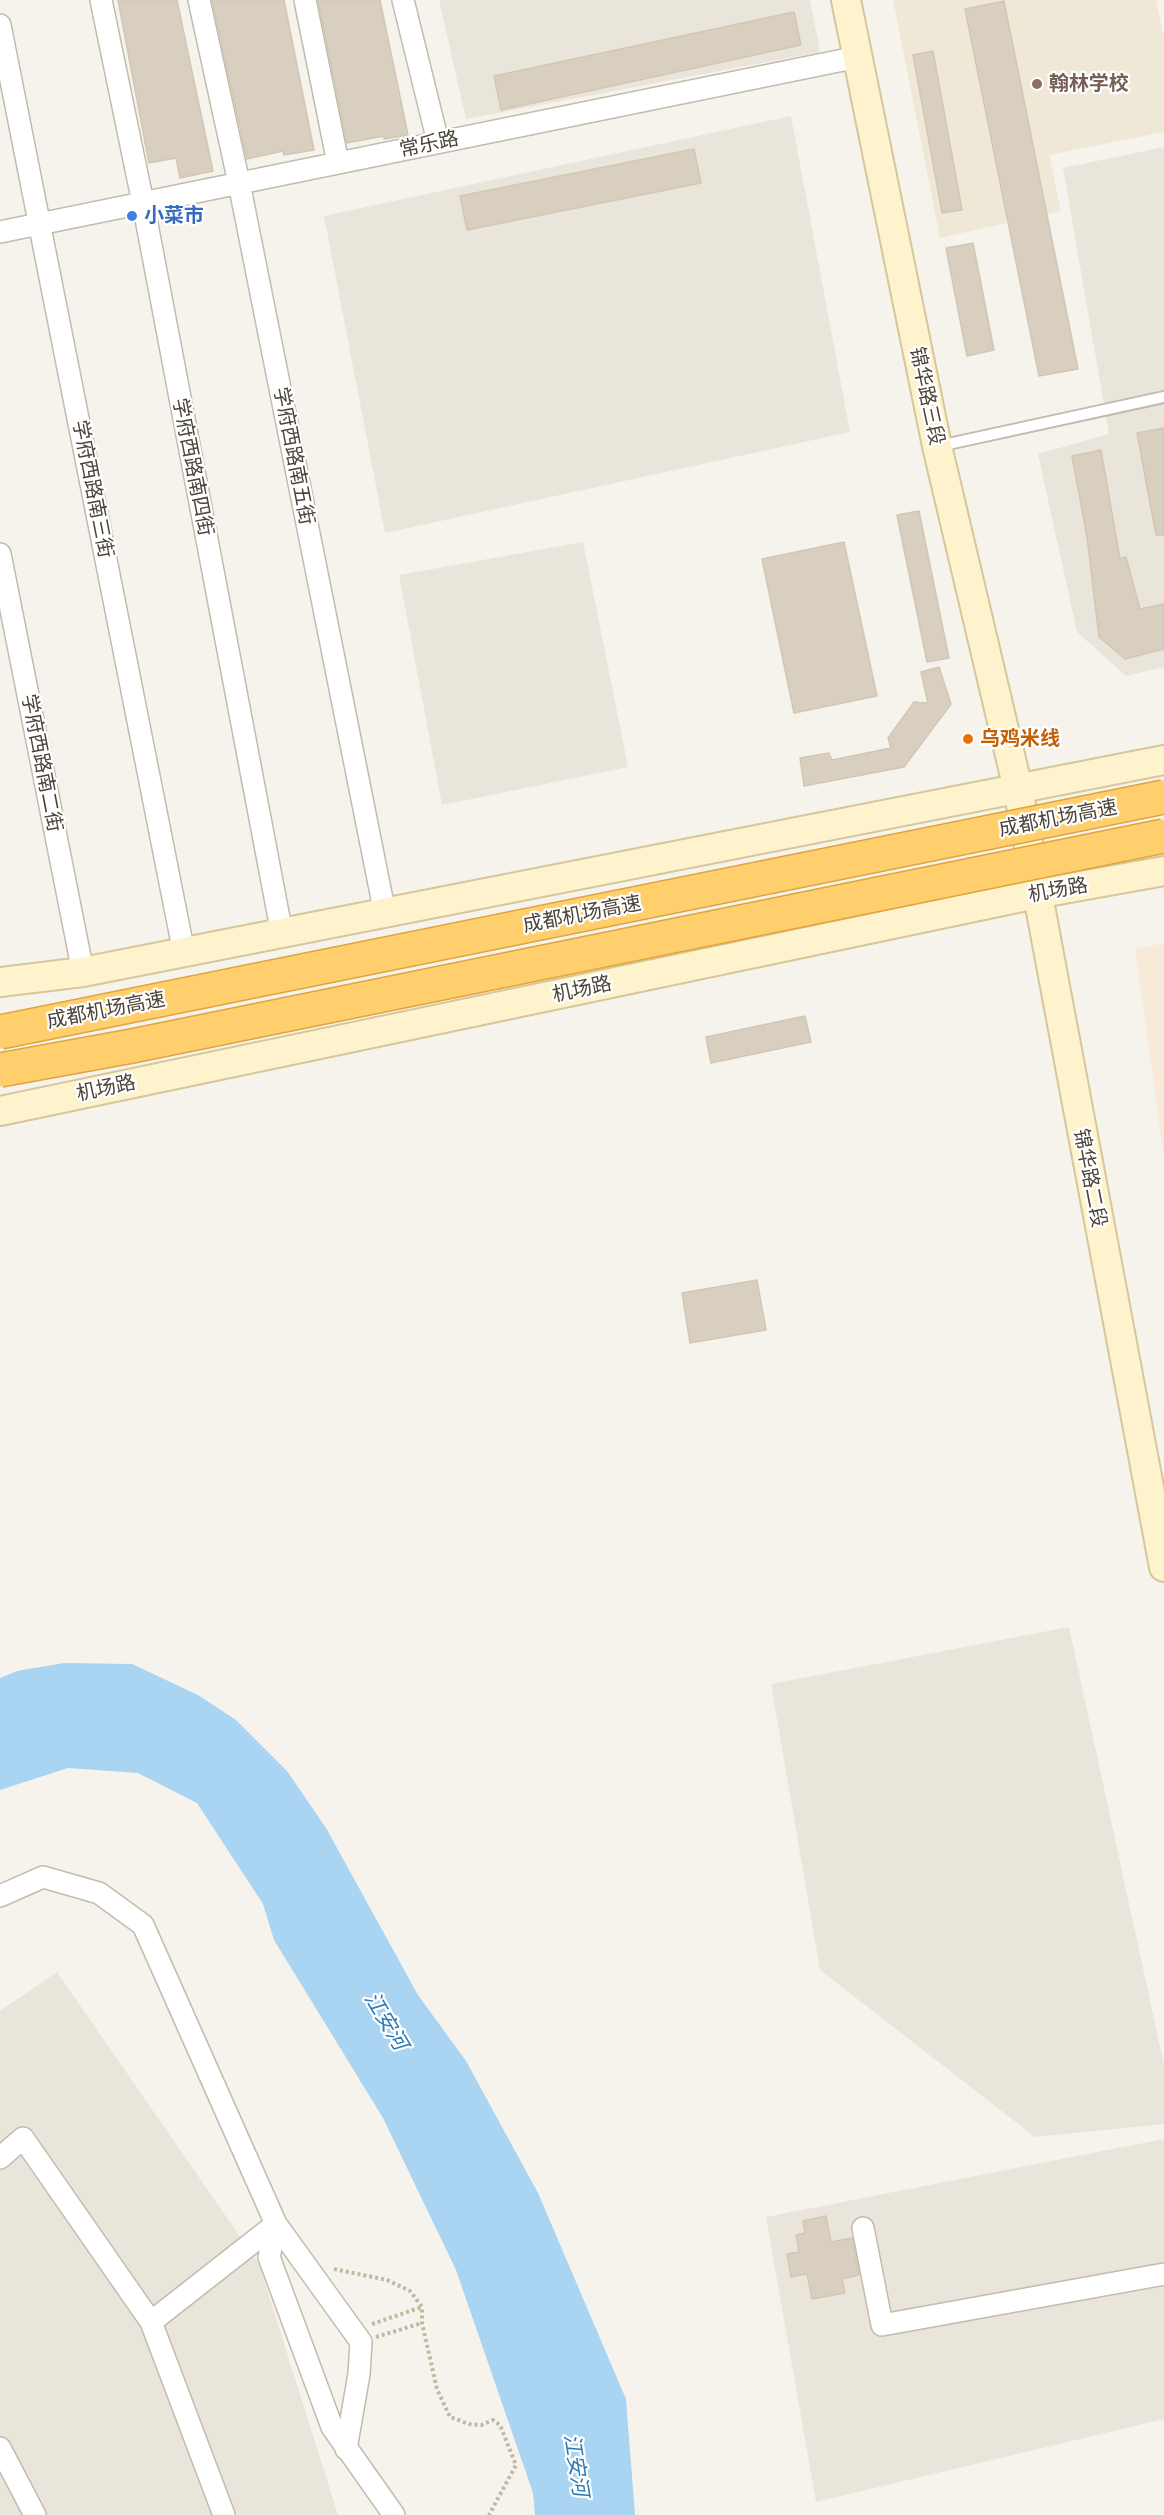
<!DOCTYPE html>
<html>
<head>
<meta charset="utf-8">
<style>
	body { margin:0 }
	canvas { display:block; background:#f6f3ec }
</style>
</head>
<body>
<canvas width="1164" height="2515"></canvas>
<script>
const g = document.querySelector('canvas').getContext('2d');
g.lineJoin = 'round';
function fillPath(path, color) { g.fillStyle = color; g.fill(path, 'evenodd'); }
const poly = rows => new Path2D(rows.map(r => 'M' + r).join(''));
function stroke(path, color, width, dash) { g.strokeStyle = color; g.lineWidth = width; g.lineCap = dash ? 'butt' : 'round'; g.setLineDash(dash || []); g.stroke(path); }
function drawText(font, color, halo, rows, align = 'center') {
  g.font = font + ' Lato,"Noto Sans SC",sans-serif'; g.lineWidth = 4.5; g.setLineDash([]); g.textBaseline = 'middle'; g.strokeStyle = halo; g.fillStyle = color; for (const [text, x, y, turn = 0] of rows) {
    g.save(); g.translate(x, y); g.rotate((+turn || 0) * Math.PI / 180); g.textAlign = isNaN(turn) ? turn : align; if (halo) g.strokeText(text, 0, 0); g.fillText(text, 0, 0); g.restore();
  }
}
fillPath(poly([
	[439,0,810,0,820,52,466,119],
	[791,116,850,432,385,533,324,216],
	[1164,147,1164,667,1126,676,1077,632,1038,454,1109,434,1063,168],
	[583,542,628,767,442,805,399,575],
	[1069,1627,1164,2065,1164,2124,1035,2137,820,1970,771,1684],
	[57,1972,259,2264,338,2515,0,2515,0,2011],
	[1164,2139,1164,2419,816,2502,766,2217]
]), '#eae5da');
fillPath(poly([
	[1164,943,1164,1158,1135,949]
]), '#f7ead8');
fillPath(poly([
	[893,0,1156,0,1164,37,1164,132,1049,155,1061,211,940,238]
]), '#efe8d6');
fillPath(poly([
	[64,1663,132,1664,198,1695,236,1720,287,1771,326,1828,418,1995,466,2061,538,2193,626,2399,635,2515,535,2515,533,2493,456,2270,383,2118,274,1940,263,1904,197,1803,138,1773,68,1768,0,1790,0,1678,17,1671]
]), '#a9d4f2');
const building = poly([
	[118,0,177,0,213,171,180,178,176,158,149,163,118,0],
	[212,0,284,0,314,150,284,155,283,151,247,159,212,0],
	[318,0,380,0,408,135,384,139,384,136,347,143,318,0],
	[1004,1,1078,369,1039,376,965,9,1004,1],
	[794,12,801,45,501,110,494,76,794,12],
	[933,51,962,210,942,213,913,55,933,51],
	[694,149,701,183,467,230,460,196,694,149],
	[973,243,994,350,967,356,946,248,973,243],
	[1164,428,1164,535,1156,535,1137,433,1164,428],
	[1101,450,1120,559,1126,557,1140,609,1164,604,1164,649,1125,659,1099,637,1087,537,1072,456,1101,450],
	[919,511,949,658,927,662,897,515,919,511],
	[844,542,877,696,794,713,762,559,844,542],
	[939,667,951,704,904,767,804,786,800,758,829,753,832,760,891,748,888,738,914,702,928,703,921,672,939,667],
	[805,1016,811,1042,711,1063,706,1037,805,1016],
	[757,1280,766,1330,690,1343,682,1293,757,1280],
	[826,2216,831,2242,852,2238,859,2275,842,2279,845,2293,812,2299,807,2274,791,2277,787,2254,799,2252,796,2235,805,2233,803,2221,826,2216]
]);
fillPath(building, '#d8cfc1');
stroke(building, '#d3c7b4', 1.5);
const lane = poly([
	[939,446,1164,397]
]);
const street = poly([
	[101,0,143,203,282,934],
	[199,0,239,183,385,914],
	[305,0,338,163],
	[403,0,438,142],
	[0,25,184,953],
	[0,232,858,57],
	[0,554,83,972],
	[0,1896,43,1877,99,1893,143,1925,276,2224,361,2342,359,2374,346,2449],
	[0,2158,23,2138,151,2322,224,2515],
	[276,2224,269,2257,332,2427,394,2515],
	[863,2228,882,2325,1164,2274],
	[151,2322,276,2224],
	[0,2448,35,2515]
]);
const secondary = poly([
	[846,0,937,446,1018,789,1164,1567],
	[0,982,83,972,1164,760],
	[0,1111,1036,894,1164,871]
]);
stroke(lane, '#c2bbae', 14);
stroke(street, '#c2bbae', 24);
stroke(secondary, '#d6c79b', 32);
stroke(poly([
	[334,2269,387,2280,410,2291,422,2307,422,2323,437,2389,450,2417,469,2424,482,2425,493,2420,500,2425,516,2465,489,2515],
	[372,2324,422,2307],
	[376,2337,422,2323]
]), '#c4b79f', 4, [3, 3]);
stroke(lane, '#fff', 10);
stroke(street, '#fff', 21);
stroke(secondary, '#fff3cd', 28);
const highwayBridge = poly([
	[0,1032,1164,797],
	[0,1070,132,1046,1164,836]
]);
stroke(highwayBridge, '#e0a43c', 36, []);
stroke(highwayBridge, '#ffcf6e', 33);
for (const [x, y, r, color] of [
	[1037,84,6,"#8d6e63"],
	[132,216,6,"#3f7fe0"],
	[968,739,6,"#e8710a"]
]) { const dot = new Path2D(); dot.arc(x, y, r, 0, 2 * Math.PI); g.fillStyle = color; g.fill(dot); stroke(dot, '#fff', 2); }
drawText('bold 20px', '#785e54', '#fff', [
	["翰林学校",1049,84]
], 'left');
drawText('20px', '#4b4439', '#fff', [
	["常乐路",429,144,-12],
	["锦华路三段",927,396,78],
	["学府西路南五街",294,456,79],
	["学府西路南四街",193,467,79],
	["学府西路南三街",93,489,79],
	["学府西路南二街",42,763,79],
	["成都机场高速",1058,818,-11],
	["机场路",1058,890,-10],
	["成都机场高速",582,914,-11],
	["机场路",582,989,-12],
	["成都机场高速",106,1010,-11],
	["机场路",106,1088,-12],
	["锦华路二段",1090,1178,79]
]);
drawText('bold 20px', '#366cbe', '#fff', [
	["小菜市",144,216]
], 'left');
drawText('bold 20px', '#c56008', '#fff', [
	["乌鸡米线",980,739]
], 'left');
drawText('italic 21px', '#2e7ab2', '#fff', [
	["江安河",386,2021,59],
	["江安河",576,2465,81]
]);
</script>
</body>
</html>
